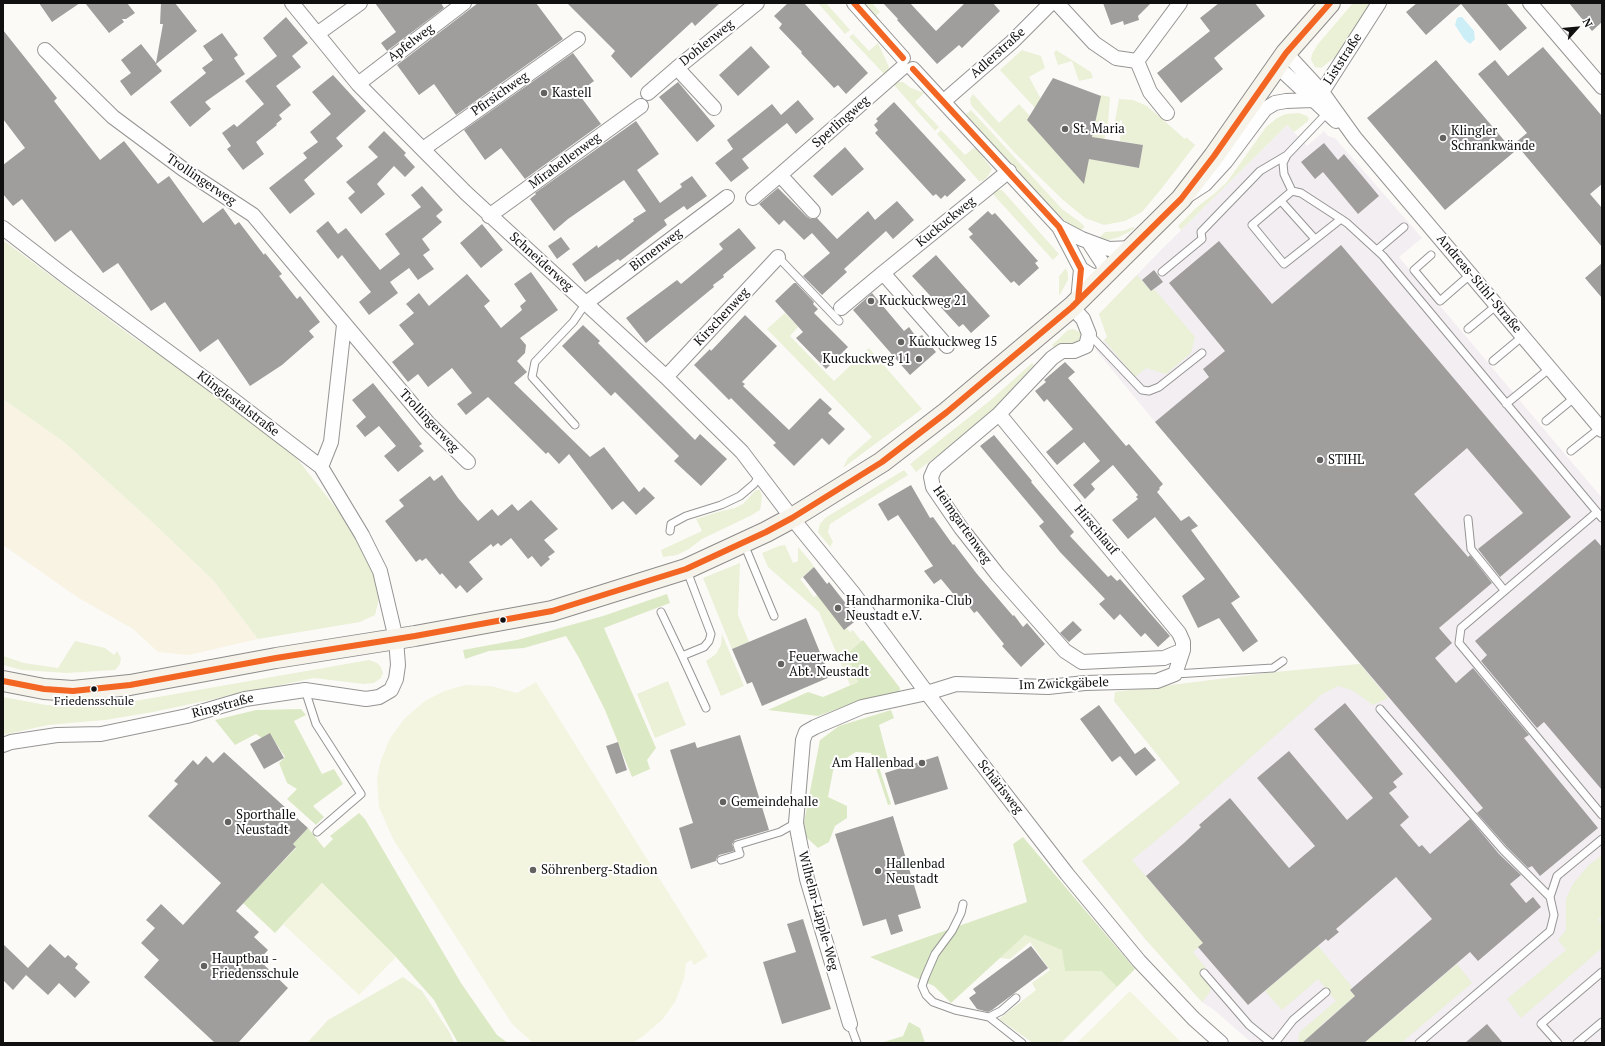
<!DOCTYPE html>
<html>
<head>
<meta charset="utf-8">
<style>
	body { margin:0 }
	#map { position:relative; width:1605px; height:1046px; overflow:hidden; background:#fcfaf7; font-family:"PT Serif",serif }
	canvas { display:block }
	.frame { position:absolute; inset:0; border:4px solid #101010; pointer-events:none }
	.north { position:absolute; left:1557px; top:8px; width:40px; height:40px; -webkit-text-stroke:3px #fff; paint-order:stroke; rotate:63deg; font-size:11px; font-weight:700; line-height:16px; text-align:center; color:#101010 }
	.north::after { content:''; display:block; margin:auto; width:14px; height:18px; background:#101010; clip-path:polygon(50% 0,100% 100%,50% 72%,0 100%) }
</style>
</head>
<body>
<div id="map">
<canvas width="1605" height="1046"></canvas>
<div class="frame"></div>
<div class="north">N</div>
</div>
<script>
const g = document.querySelector('canvas').getContext('2d');
g.lineJoin = 'round';
function fillPath(path, color) { g.fillStyle = color; g.fill(path, 'evenodd'); }
const poly = rows => new Path2D(rows.map(r => 'M' + r).join(''));
function stroke(path, color, width, dash) { g.strokeStyle = color; g.lineWidth = width; g.lineCap = dash ? 'butt' : 'round'; g.setLineDash(dash || []); g.stroke(path); }
function drawText(font, color, halo, rows, align = 'center') {
  g.font = font + ' "PT Serif",serif'; g.lineWidth = 4; g.setLineDash([]); g.textBaseline = 'middle'; g.strokeStyle = halo; g.fillStyle = color; for (const [text, x, y, turn = 0] of rows) {
    g.save(); g.translate(x, y); g.rotate((+turn || 0) * Math.PI / 180); g.textAlign = isNaN(turn) ? turn : align; if (halo) g.strokeText(text, 0, 0); g.fillText(text, 0, 0); g.restore();
  }
}
fillPath(poly([
	[1287,125,1307,146,1324,131,1328,136,1335,138,1422,238,1399,257,1602,498,1602,1043,1252,1043,1214,1010,1202,1002,1146,940,1082,861,1180,783,1114,701,1115,692,1276,672,1360,664,1155,422,1095,349,1107,337,1099,314,1162,249]
]), '#f3eef2');
fillPath(poly([
	[3,399,64,442,150,520,213,580,258,639,189,655,158,652,133,629,77,597,3,545]
]), '#f8f3e3');
fillPath(poly([
	[818,3,826,3,850,30,845,34],
	[865,3,872,3,880,12,876,16],
	[1353,3,1375,3,1336,60,1334,58,1321,68,1315,67,1311,60,1312,54,1318,44],
	[853,34,869,51,878,43,889,67,888,73,885,75,849,37],
	[1022,50,1041,56,1045,68,1029,77,1041,99,1035,108,1000,70],
	[1056,50,1091,72,1093,78,1079,81,1072,61,1058,65,1054,53],
	[898,82,903,82,911,88,924,93,915,102,939,127,935,131,894,85],
	[973,94,999,123,1019,104,1030,116,1091,151,1101,161,1139,168,1143,145,1120,141,1122,121,1120,120,1119,127,1114,126,1119,99,1133,100,1147,106,1185,139,1186,137,1195,145,1162,188,1142,212,1125,221,1104,225,1085,218,1063,200,1015,153,971,105,970,99],
	[1101,95,1110,97,1108,124,1102,123,1100,132,1106,133,1104,140,1092,137],
	[971,110,1062,209,1080,222,1084,226,1084,228,1080,230,1069,224,1055,212,965,115],
	[1299,113,1307,116,1309,119,1307,122,1294,132,1287,125,1181,230,1178,226,1197,207,1214,194,1227,182,1266,127,1277,118,1286,114],
	[941,130,965,155,975,147,992,169,988,176,983,181,979,181,937,134],
	[995,190,1002,190,1059,254,1053,260,991,192],
	[1133,227,1135,228,1129,232,1119,237,1109,240,1099,238,1105,232,1123,231],
	[3,240,134,338,195,378,295,456,347,522,373,573,379,599,375,615,360,622,258,639,213,580,150,520,64,442,3,399],
	[1066,268,1068,274,1068,280,1059,296,1059,276],
	[1137,275,1151,291,1154,289,1195,337,1191,353,1166,374,1146,368,1135,377,1104,340,1107,337,1099,314],
	[785,313,798,327,790,336,834,381,869,348,922,409,843,468,848,458,872,437,767,329],
	[1073,329,1080,332,1082,338,1079,343,1054,348,1052,345,1068,330],
	[1032,363,1034,365,986,418,916,472,910,464,992,399],
	[904,470,908,475,830,524,828,532,833,542,830,547,818,532,820,524,825,518],
	[756,490,760,490,762,496,761,505,760,510,750,516,702,539,689,549,677,555,663,557,661,550,702,531,696,519,718,512,735,508,743,504],
	[785,545,793,563,798,561,798,547,811,562,814,567,800,579,814,597,817,595,850,632,853,630,862,642,847,654,858,682,850,685,819,612,768,567,762,553,779,546],
	[740,563,738,615,749,642,732,649,703,578],
	[722,634,744,686,721,696,706,661,716,654,721,645],
	[75,641,105,648,114,655,117,651,121,658,120,664,115,670,67,673,22,670,3,665,3,656,24,663,58,668],
	[369,660,377,663,381,667,383,673,381,678,374,683,364,684,314,678,153,712,105,720,48,725,3,735,3,697,46,705,85,707,118,704],
	[1360,664,1388,698,1373,705,1352,690,1338,686,1322,694,1178,822,1132,860,1190,928,1192,928,1204,942,1193,952,1206,968,1200,974,1211,987,1210,992,1202,1002,1146,940,1082,861,1180,783,1114,701,1115,692,1276,672],
	[668,681,686,725,655,738,637,694],
	[1602,855,1602,916,1598,919,1602,925,1602,948,1521,1018,1507,999,1566,950,1558,940,1566,930,1566,899,1573,884,1588,866],
	[1025,935,1063,950,1065,971,1101,971,1117,987,1061,1043,1033,1043,999,1019,1036,990,1032,983,1050,970,1030,942,1010,959,999,958],
	[1318,946,1352,987,1350,990,1355,996,1322,1024,1312,1043,1298,1043,1299,1034,1302,1030,1336,1001,1318,979,1282,1010,1265,991],
	[1457,964,1472,983,1401,1043,1364,1043],
	[403,977,422,991,450,1033,454,1043,307,1043,328,1020]
]), '#eaf1d7');
fillPath(poly([
	[667,594,670,603,604,628,656,748,647,760,650,769,632,777,605,710,579,658,566,636,524,648,489,651,465,659,463,650,517,640,603,616],
	[863,640,900,688,899,695,861,700,818,716,768,710,808,692,823,697,858,682,847,654],
	[301,709,306,715,294,721,322,774,334,769,343,784,313,806,324,817,316,825,287,799,297,789,287,783,279,763,285,757,270,734,262,738,256,734,235,745,215,720,256,710],
	[891,710,894,718,879,725,889,763,879,767,891,804,888,805,871,753,856,752,834,766,828,797,847,806,847,818,835,826,829,842,818,848,806,837,804,822,820,740,839,726],
	[359,813,365,819,461,983,497,1035,508,1043,458,1043,434,1000,396,957,322,883,275,933,243,903,296,848,293,844,308,828,324,848,333,839,330,836],
	[1023,837,1135,969,1117,987,1101,971,1065,971,1062,950,1025,935,951,1003,934,986,870,957,1027,902,1013,844],
	[909,1022,920,1028,925,1043,884,1043,884,1042,903,1036]
]), '#dce9c5');
fillPath(poly([
	[536,682,708,956,694,965,691,960,686,963,684,979,675,1002,662,1020,642,1037,632,1043,533,1043,512,1024,393,839,379,807,377,779,380,763,389,740,404,719,425,701,444,691,465,685,491,686,517,693],
	[322,883,396,957,359,995,283,924],
	[1130,991,1182,1043,1077,1043]
]), '#f3f5e0');
fillPath(poly([
	[1460,17,1462,17,1474,31,1475,39,1470,44,1464,39,1455,25,1457,18]
]), '#cceef6');
fillPath(poly([
	[39,3,80,3,52,22],
	[85,3,127,3,135,13,126,19,122,19,124,22,109,33],
	[161,3,175,3,197,31,156,64,162,71,131,96,120,81,131,73,121,60,141,44,156,63,163,24,160,24],
	[375,3,441,3,444,8,387,51,381,43,396,32],
	[478,3,536,3,563,39,456,115,434,84,419,95,397,65],
	[567,3,720,3,695,26,692,22,631,78,611,56,615,51],
	[788,3,804,3,868,73,846,94,838,85,834,88,801,53,802,52,779,28,782,24,774,16],
	[883,3,910,3,936,31,965,3,993,3,1000,11,962,48,959,45,937,64,897,20,898,19],
	[1103,3,1151,3,1138,16,1139,20,1124,25,1123,21,1111,25],
	[1219,3,1255,3,1265,16,1214,58,1223,69,1181,103,1157,73,1210,31,1200,18],
	[1417,3,1506,3,1527,28,1500,51,1461,4,1426,35,1406,12],
	[1569,3,1602,3,1602,22,1592,31],
	[286,17,308,43,292,56,301,67,276,86,291,105,279,115,282,119,276,124,277,125,256,142,264,154,243,170,227,149,231,146,222,133,234,124,237,127,264,104,245,81,277,56,263,38],
	[3,30,57,98,54,101,100,160,124,141,158,184,169,176,203,223,223,208,235,225,239,222,264,255,265,253,282,274,279,276,297,299,300,296,320,322,309,331,314,337,282,365,250,386,218,339,200,352,165,302,151,311,118,263,103,273,71,230,55,242,22,199,13,206,3,194,3,165,25,148,3,119],
	[222,33,238,55,234,58,245,74,205,102,211,109,190,127,170,102,206,73,202,68,213,60,203,46],
	[751,46,770,67,738,96,719,75],
	[1543,47,1602,116,1602,184,1590,194,1602,208,1602,247,1515,143,1527,133,1478,74,1495,60,1508,76],
	[573,53,594,81,578,93,601,124,525,179,501,148,485,160,464,130],
	[1436,60,1514,152,1445,210,1367,118],
	[333,75,366,111,336,138,343,146,304,180,315,194,290,214,269,188,307,158,303,153,318,142,310,132,331,114,312,92],
	[1053,78,1101,96,1092,137,1143,145,1139,168,1089,159,1084,184,1027,120],
	[678,82,715,126,697,142,659,97],
	[798,100,814,119,796,134,787,123,742,159,749,168,731,182,715,163,733,149,727,140,772,104,781,115],
	[894,102,966,180,947,197,945,195,941,199,936,194,933,196,875,133,878,130,874,125,878,121,876,119],
	[636,121,659,154,637,170,660,203,682,187,680,184,692,176,707,196,687,210,684,206,664,220,667,225,620,261,618,259,585,282,572,264,597,245,598,248,634,221,633,219,646,211,624,180,568,219,554,231,530,199,536,194,535,193],
	[384,131,406,153,404,155,415,167,405,177,394,166,377,184,385,194,361,214,348,198,355,192,346,182,378,157,368,147],
	[1324,143,1338,160,1344,154,1379,196,1358,214,1323,172,1315,179,1301,162],
	[845,147,864,169,832,196,813,176],
	[422,186,443,210,436,216,442,222,422,239,430,250,423,255,434,269,418,280,409,268,390,282,398,293,369,315,359,302,371,292,342,255,338,259,316,231,328,221,338,234,346,228,380,270,400,254,385,234,421,207,411,195],
	[778,188,807,217,811,219,817,218,837,239,868,211,875,220,897,201,914,220,893,239,886,231,844,269,847,272,822,295,803,276,830,253,812,233,804,240,784,220,779,225,759,204],
	[988,211,992,215,995,213,1038,261,1035,263,1039,268,1019,286,1014,281,1011,283,969,237,973,234,968,229],
	[482,224,503,250,481,268,460,243],
	[739,228,756,248,723,275,724,277,713,285,714,287,646,343,626,318,677,280,681,284,723,249,719,244],
	[561,237,570,249,557,259,548,246],
	[1219,241,1272,304,1341,245,1571,517,1500,577,1478,549,1523,513,1467,448,1414,494,1468,557,1470,555,1492,583,1439,628,1452,643,1435,658,1456,683,1473,668,1529,735,1524,738,1598,828,1540,876,1532,866,1528,868,1507,847,1477,813,1483,808,1155,422,1209,377,1203,369,1225,351,1169,283],
	[936,255,990,316,971,333,963,324,959,327,912,276],
	[1602,263,1602,298,1585,278],
	[1154,270,1163,282,1151,291,1142,280],
	[531,272,558,310,520,338,526,345,525,353,517,361,527,372,514,383,590,457,604,447,639,492,644,487,655,498,636,515,623,501,612,510,569,454,559,464,548,452,546,454,488,397,466,415,457,404,472,393,452,368,428,387,418,374,408,382,392,362,414,344,399,325,414,313,406,304,419,293,429,306,467,274,490,301,484,306,501,328,522,310,520,306,526,301,514,284],
	[794,283,796,283,814,302,813,304,818,309,814,313,848,347,826,369,796,338,803,332,775,301],
	[872,293,904,331,909,327,917,338,922,335,936,352,910,375,853,310],
	[745,315,777,346,742,382,745,384,743,386,789,430,820,398,832,409,828,413,845,429,829,445,822,438,794,466,773,445,776,443,731,398,729,400,694,365,710,349,711,351],
	[583,325,600,341,598,343,695,440,700,434,727,459,701,486,674,461,679,456,615,392,611,396,562,346],
	[1065,362,1075,372,1068,378,1126,446,1129,444,1163,484,1159,488,1160,489,1157,492,1181,521,1189,516,1198,526,1191,530,1240,597,1231,603,1258,641,1243,652,1219,618,1198,628,1182,596,1205,579,1155,517,1128,539,1112,520,1138,499,1136,497,1138,495,1113,465,1091,484,1095,489,1085,499,1073,485,1100,461,1084,442,1057,465,1046,452,1073,429,1047,399,1044,402,1035,391,1046,382,1044,380],
	[373,383,422,444,419,446,424,451,398,472,384,456,396,446,379,426,365,437,356,426,366,417,352,400],
	[994,435,1032,481,1031,482,1074,532,1070,536,1108,577,1111,575,1117,581,1120,579,1170,636,1158,647,1145,633,1141,637,1120,614,1114,620,1099,604,1105,599,1060,552,1039,526,1044,522,980,446],
	[442,475,458,498,478,521,492,509,498,516,512,504,518,511,531,500,558,529,544,540,555,552,548,557,550,559,541,567,532,556,528,559,511,538,501,546,498,543,493,547,491,544,469,562,483,579,467,593,460,585,456,589,442,573,440,575,426,558,422,561,420,559,416,562,385,521,404,506,399,500,430,476,434,481],
	[911,485,930,518,933,517,953,545,954,544,977,574,1013,616,1014,615,1023,627,1027,623,1045,644,1021,667,1002,646,1004,644,977,611,974,613,963,599,960,602,941,579,934,584,924,571,933,566,898,515,888,521,878,504],
	[1595,539,1602,547,1602,790,1544,722,1537,728,1481,661,1487,655,1475,641],
	[814,567,827,584,829,582,858,619,844,630,803,577],
	[806,618,830,677,762,706,752,682,747,684,732,649],
	[1073,621,1082,630,1069,642,1060,633],
	[1345,703,1403,774,1393,782,1397,787,1389,793,1409,817,1400,825,1419,847,1422,845,1430,854,1470,819,1499,854,1521,875,1510,884,1526,903,1533,897,1541,907,1478,961,1470,952,1364,1043,1302,1043,1355,996,1350,990,1432,919,1396,877,1336,929,1339,932,1328,941,1326,939,1248,1005,1198,947,1203,943,1146,876,1184,843,1201,827,1199,825,1230,798,1289,868,1315,846,1257,778,1289,751,1347,820,1373,798,1314,729],
	[1099,705,1135,754,1145,747,1156,760,1136,776,1120,756,1112,762,1080,719],
	[270,733,284,758,264,769,250,744],
	[740,735,769,830,735,840,732,844,734,851,719,855,716,859,716,861,691,869,679,828,693,823,670,750,695,742,697,748],
	[618,742,627,770,616,774,606,746],
	[224,752,308,828,293,844,296,847,236,911,259,932,254,937,268,950,259,960,288,988,238,1043,215,1043,144,977,159,960,141,943,155,928,146,920,161,904,183,925,221,883,148,816,178,784,174,781,193,760,198,765,206,756,213,763],
	[938,756,948,789,895,805,885,773],
	[893,816,921,908,898,915,903,931,891,935,886,919,863,926,835,834],
	[803,919,831,1009,782,1024,763,962,796,952,787,924],
	[3,944,28,968,50,944,65,958,68,955,78,964,75,968,90,982,75,998,59,983,48,995,26,975,13,990,3,980],
	[1031,946,1048,968,992,1010,988,1012,977,1009,969,998,976,993,973,989],
	[1487,1024,1503,1043,1465,1043]
]), '#a09e9c');
const lane = poly([
	[1292,191,1284,174,1283,163,1287,155,1328,112],
	[1281,201,1315,239],
	[1341,219,1284,264,1252,225,1292,191,1301,193,1341,219,1347,223,1383,256,1602,518],
	[1377,250,1404,227],
	[1431,255,1414,270,1440,301,1471,274],
	[778,257,839,321],
	[1162,272,1202,239,1201,232,1260,171,1287,155],
	[1468,329,1497,305],
	[1089,334,1142,390,1149,391,1159,387,1202,353],
	[1493,361,1523,336],
	[1506,404,1549,369],
	[1546,421,1574,398],
	[575,425,532,377,535,362,573,322,586,303],
	[1571,451,1600,428],
	[1597,512,1461,628,1459,643,1602,815],
	[1468,519,1471,549,1504,590],
	[670,531,671,524,686,516,721,505,740,496,754,484,760,475],
	[744,544,774,616],
	[687,571,711,634,709,641,704,647,682,656,706,708],
	[661,612,682,656],
	[1175,674,1273,668,1283,661],
	[305,690,316,724,361,794,317,832],
	[1380,709,1503,850,1550,897],
	[721,860,740,854,737,845,780,832,796,823],
	[963,904,961,913,952,931,935,954,925,977,922,986,926,995,933,1002,955,1010,989,1017,1022,1043],
	[1204,973,1249,1025,1271,1043],
	[989,1017,1001,1011,1016,998],
	[850,1024,857,1043],
	[1275,1043,1293,1020,1326,992],
	[1419,1043,1550,931,1554,915,1550,897,1557,876,1602,839],
	[1558,1043,1541,1024,1602,972],
	[1577,1043,1602,1022]
]);
const street = poly([
	[292,3,358,84,466,193,666,377,742,452,792,518,853,593,927,693,1067,874,1139,961,1194,1019,1221,1043],
	[854,3,903,58],
	[1057,3,1094,43,1116,58,1137,61,1150,92,1167,113],
	[1530,3,1602,87],
	[317,34,360,3],
	[45,50,113,117,183,169,253,215,428,423,468,462],
	[1286,53,1322,92,1355,138,1602,430],
	[1137,61,1180,3],
	[1277,66,1336,121],
	[913,69,1059,227,1081,269,1092,276,1105,275,1103,264,1088,241],
	[358,84,464,3],
	[648,93,677,68],
	[944,101,1012,42,1051,3],
	[714,108,677,68,757,3],
	[423,149,578,39],
	[1188,195,1205,184,1226,161,1265,109,1275,103,1286,101,1312,100,1322,92,1379,3],
	[753,198,780,175],
	[813,211,780,175,902,68],
	[489,216,641,106],
	[1059,227,1082,239,1109,249,1133,248],
	[3,228,68,278,223,392,321,467,362,535,380,571,396,639,398,665,396,679,391,690,379,697,366,699,305,690,245,699,187,716,101,734,57,735,11,742,3,745],
	[1078,301,1081,269],
	[586,303,727,197],
	[1072,307,1083,319,1089,334,1086,346,1074,351,1062,351,1052,358,999,414,935,468,931,477,933,487,961,528,998,575,1065,651,1082,662,1164,658,1183,650],
	[841,308,883,273],
	[947,346,883,273,1009,171],
	[666,377,778,257],
	[321,467,331,442,344,325],
	[850,1024,807,879,796,823,803,740,806,732,815,727,862,707,927,693,956,684,1048,687,1085,683,1157,681,1175,674,1183,650,1183,642,1179,633,999,414]
]);
const secondary = poly([
	[3,681,44,689,73,691,130,685,276,658,415,636,552,611,686,569,766,532,792,518,882,462,947,412,1072,307,1181,199,1214,156,1286,53,1330,3]
]);
stroke(lane, '#969594', 9);
stroke(street, '#969594', 16);
stroke(secondary, '#8d8c8b', 22);
stroke(lane, '#fffefe', 7);
stroke(street, '#fffefe', 14);
stroke(secondary, '#f6f3eb', 20);
stroke(poly([
	[854,3,903,58],
	[913,69,1059,227,1081,269,1078,301],
	[3,681,44,689,73,691,130,685,276,658,415,636,552,611,686,569,766,532,792,518,882,462,947,412,1072,307,1181,199,1214,156,1286,53,1330,3]
]), '#f26522', 6);
for (const [x, y, r, color] of [
	[544,93,4,"#636261"],
	[1065,129,4,"#636261"],
	[1443,138,4,"#636261"],
	[871,301,4,"#636261"],
	[901,342,4,"#636261"],
	[919,359,4,"#636261"],
	[1320,460,4,"#636261"],
	[838,608,4,"#636261"],
	[503,620,3.5,"#101010"],
	[781,664,4,"#636261"],
	[94,689,3.5,"#101010"],
	[922,763,4,"#636261"],
	[723,802,4,"#636261"],
	[228,822,4,"#636261"],
	[533,870,4,"#636261"],
	[878,871,4,"#636261"],
	[204,966,4,"#636261"]
]) { const dot = new Path2D(); dot.arc(x, y, r, 0, 2 * Math.PI); g.fillStyle = color; g.fill(dot); stroke(dot, '#fff', 1.5); }
drawText('12px', '#101010', '#fff', [
	["Friedensschule",94,702]
]);
drawText('13px', '#101010', '#fff', [
	["Apfelweg",411,43,-37],
	["Dohlenweg",707,43,-39],
	["Adlerstraße",998,53,-42],
	["Liststraße",1343,59,-57],
	["Pfirsichweg",500,94,-35],
	["Sperlingweg",841,122,-41],
	["Mirabellenweg",565,161,-36],
	["Trollingerweg",201,180,34],
	["Kuckuckweg",946,222,-39],
	["Birnenweg",656,250,-37],
	["Schneiderweg",541,262,42],
	["Andreas-Stihl-Straße",1479,284,50],
	["Kirschenweg",722,317,-47],
	["Klinglestalstraße",238,404,37],
	["Trollingerweg",429,421,47],
	["Heimgartenweg",962,525,55],
	["Hirschlauf",1096,530,50],
	["Im Zwickgäbele",1064,684,-2],
	["Ringstraße",223,706,-15],
	["Schärisweg",1000,787,52],
	["Wilhelm-Läpple-Weg",818,911,75]
]);
drawText('13px', '#101010', '#fff', [
	["Kastell",552,93],
	["St. Maria",1073,129],
	["Klingler",1451,131],
	["Schrankwände",1451,146],
	["Kuckuckweg 21",879,301],
	["Kuckuckweg 15",909,342],
	["Kuckuckweg 11",911,359,"right"],
	["STIHL",1328,460],
	["Handharmonika-Club",846,601],
	["Neustadt e.V.",846,616],
	["Feuerwache",789,657],
	["Abt. Neustadt",789,672],
	["Am Hallenbad",914,763,"right"],
	["Gemeindehalle",731,802],
	["Sporthalle",236,815],
	["Neustadt",236,830],
	["Hallenbad",886,864],
	["Neustadt",886,879],
	["Söhrenberg-Stadion",541,870],
	["Hauptbau -",212,959],
	["Friedensschule",212,974]
], 'left');
</script>
</body>
</html>
